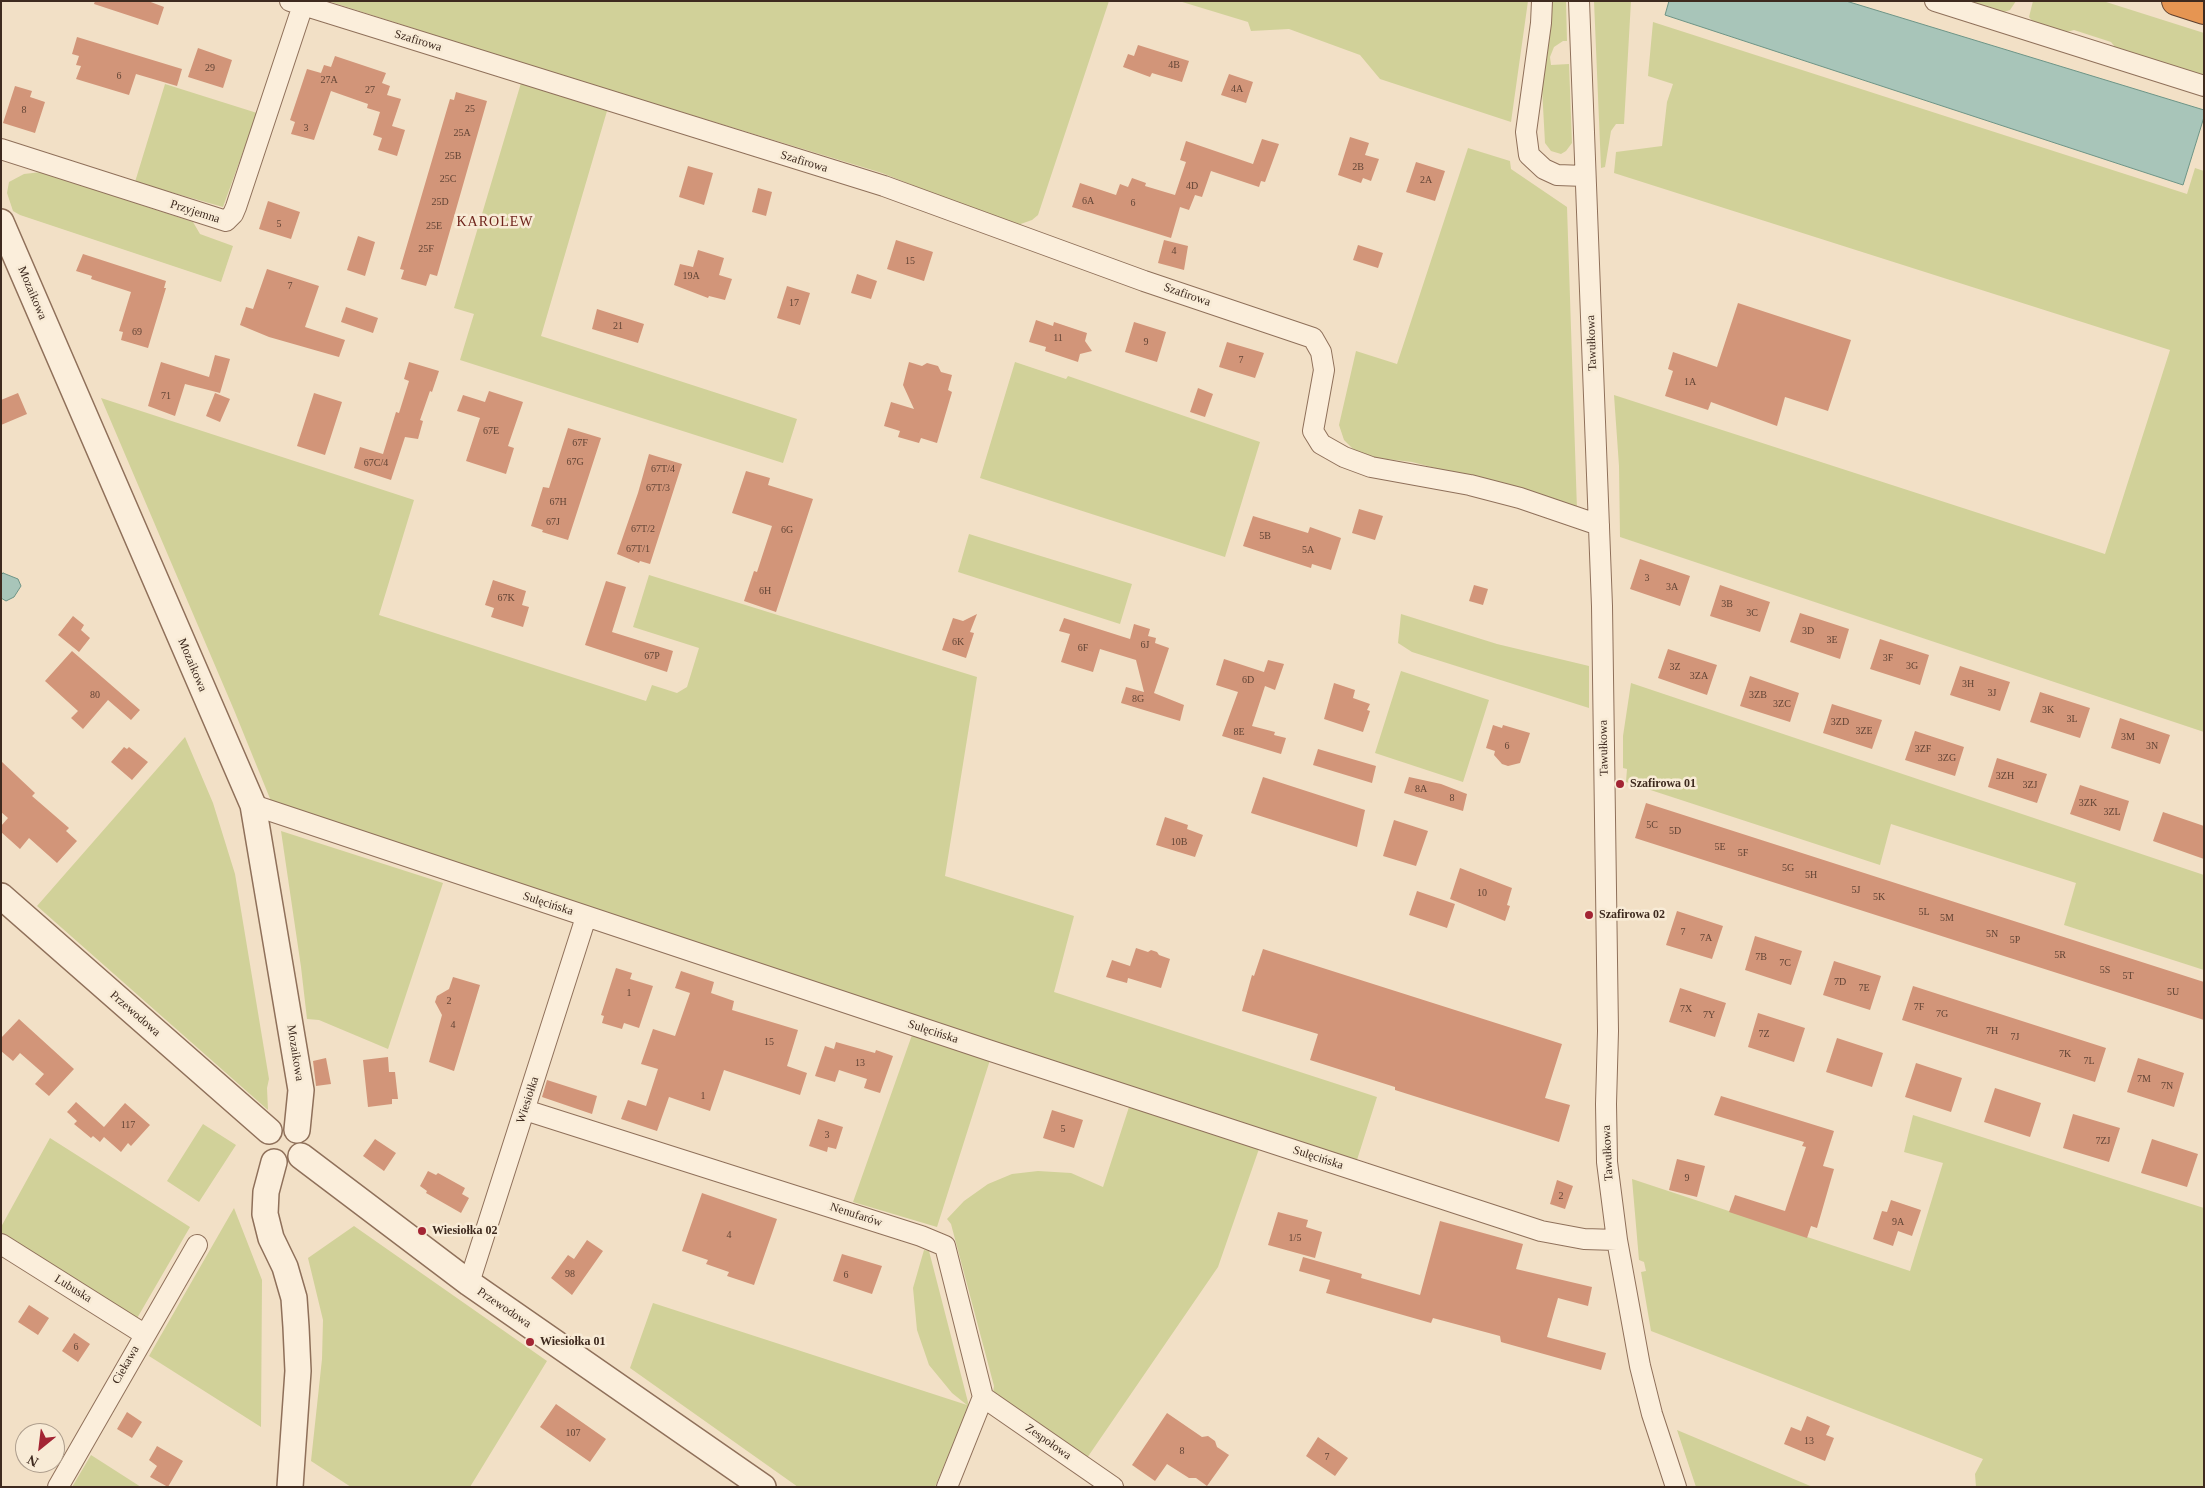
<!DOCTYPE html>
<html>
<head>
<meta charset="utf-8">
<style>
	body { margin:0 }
	#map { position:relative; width:2205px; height:1488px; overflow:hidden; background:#f2e0c6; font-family:Georgia,serif }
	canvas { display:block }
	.frame { position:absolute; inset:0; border:2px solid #3e2a1f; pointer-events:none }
	.north { position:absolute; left:15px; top:1423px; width:50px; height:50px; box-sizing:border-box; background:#f8ebd6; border:1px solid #ae9e8d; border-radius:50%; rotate:209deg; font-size:14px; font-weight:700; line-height:20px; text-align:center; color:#3e2a1f }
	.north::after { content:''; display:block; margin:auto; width:18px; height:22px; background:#a32534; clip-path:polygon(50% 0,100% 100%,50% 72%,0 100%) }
</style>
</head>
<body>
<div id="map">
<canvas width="2205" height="1488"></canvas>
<div class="frame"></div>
<div class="north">N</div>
</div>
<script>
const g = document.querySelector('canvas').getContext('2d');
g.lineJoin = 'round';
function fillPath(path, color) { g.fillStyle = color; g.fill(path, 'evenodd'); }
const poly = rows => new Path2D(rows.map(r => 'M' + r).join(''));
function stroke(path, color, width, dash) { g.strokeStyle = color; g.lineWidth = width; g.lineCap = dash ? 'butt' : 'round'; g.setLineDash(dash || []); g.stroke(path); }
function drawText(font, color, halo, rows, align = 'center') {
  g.font = font + ' Georgia,serif'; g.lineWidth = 5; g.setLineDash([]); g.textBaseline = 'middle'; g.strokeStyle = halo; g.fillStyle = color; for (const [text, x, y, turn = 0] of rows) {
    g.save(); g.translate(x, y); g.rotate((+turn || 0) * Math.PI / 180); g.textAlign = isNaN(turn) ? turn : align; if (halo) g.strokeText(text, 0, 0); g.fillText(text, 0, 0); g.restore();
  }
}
fillPath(poly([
	[328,1,1109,1,1038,215,1032,220,1015,226,882,173,537,68],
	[1179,1,1528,1,1511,122,1380,79,1360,55,1289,29,1251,31,1248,22],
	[1552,1,1566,1,1567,41,1563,41,1554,47,1550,57,1551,65,1569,64,1572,143,1566,151,1561,154,1551,151,1545,143,1542,88,1549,41],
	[1594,1,1631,1,1624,124,1616,124,1611,131,1605,167,1601,168],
	[1961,1,2016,1,2010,10,2001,13],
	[2033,1,2103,1,2204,33,2204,78,2119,52,2111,42,2074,30,2063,33,2035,24,2029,17],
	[1653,22,2187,194,2195,168,2204,171,2204,732,1620,537,1619,466,1614,395,2105,554,2170,350,1614,173,1616,152,1662,146,1667,102,1673,84,1648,76],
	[521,83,607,111,541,336,797,419,783,463,460,360,474,314,454,308],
	[165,84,257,113,223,207,135,182],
	[1468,148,1510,161,1511,169,1567,207,1577,510,1489,482,1412,462,1360,456,1344,440,1339,425,1356,351,1397,364],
	[41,172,193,222,200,234,233,246,221,282,20,215,13,211,7,193,9,182,24,174],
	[1015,362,1066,379,1068,376,1260,442,1225,557,980,478],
	[101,398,414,500,379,615,646,701,652,685,677,693,687,687,699,648,633,627,649,575,977,677,945,876,1074,916,1054,992,1377,1097,1356,1163,273,806,234,710],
	[969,534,1132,584,1120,624,958,572],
	[1401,614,1497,644,1589,666,1589,708,1412,652,1398,643],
	[1401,671,1489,700,1463,782,1375,753],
	[1631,683,2204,875,2204,970,2064,925,2076,883,1891,824,1880,865,1626,782,1627,769,1623,768,1623,736],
	[185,737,213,803,235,874,269,1079,267,1088,268,1110,37,906],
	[281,831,443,883,388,1049,319,1020,307,1019,301,967],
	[912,1035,990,1060,937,1227,853,1202],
	[1129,1107,1260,1146,1218,1267,1087,1458,993,1393,994,1386,951,1224,947,1219,964,1201,988,1184,1012,1174,1038,1171,1071,1173,1103,1187],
	[1913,1115,2204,1208,2204,1487,1976,1487,1975,1474,1983,1459,1651,1331,1641,1272,1646,1271,1644,1262,1639,1260,1632,1179,1910,1271,1943,1163,1904,1152],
	[203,1124,236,1145,199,1202,167,1181],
	[50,1138,190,1227,136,1320,1,1232,1,1227],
	[234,1208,262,1280,261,1427,149,1356],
	[354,1226,547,1361,470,1487,351,1487,311,1461,322,1359,323,1320,308,1258],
	[924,1250,929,1251,969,1406,935,1487,798,1487,630,1368,653,1303,967,1405,952,1393,929,1365,917,1330,913,1288],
	[1677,1430,1808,1485,1813,1487,1696,1487],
	[91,1455,141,1487,72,1487]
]), '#d1d199');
const water = poly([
	[1669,1,1846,1,2204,110,2204,117,2183,185,1665,15,1669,1],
	[3,573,18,579,21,586,14,597,6,601,1,598,1,575,3,573]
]);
fillPath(water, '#a8c5b9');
stroke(water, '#6d9486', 1);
fillPath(poly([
	[95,1,148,1,164,7,158,25,94,4],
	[77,37,182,69,177,86,136,74,129,95,76,79,81,66,76,65,79,56,72,54],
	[1138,45,1189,61,1182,82,1152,73,1150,77,1123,67,1128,54,1134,56],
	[198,48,232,60,223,88,188,77],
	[335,56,386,73,382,83,390,86,387,95,401,99,392,126,405,130,397,156,378,150,382,138,373,135,380,112,367,108,368,104,331,91,314,140,291,134,295,122,290,120,307,69,321,73,324,65,331,67],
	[1229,74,1253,82,1246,103,1221,95],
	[15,86,32,91,30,97,45,102,35,133,3,123],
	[456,92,487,101,437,276,430,274,426,286,401,279,404,270,400,269,450,99,454,100],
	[1350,137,1369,143,1365,155,1379,159,1371,181,1363,178,1361,183,1338,175],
	[1262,139,1279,144,1265,182,1261,181,1259,187,1211,171,1202,197,1195,195,1189,210,1180,207,1171,238,1072,207,1080,183,1116,195,1120,184,1128,187,1132,178,1146,183,1145,186,1175,195,1186,162,1180,160,1186,141,1253,164],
	[1416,162,1445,171,1435,201,1406,192],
	[688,166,713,173,704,205,679,197],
	[758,188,772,192,766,216,752,212],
	[268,201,300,212,291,239,259,229],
	[358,236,375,242,365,276,347,270],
	[896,240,933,252,924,281,887,269],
	[1164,240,1188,246,1184,270,1158,263],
	[1358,245,1383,253,1378,268,1353,260],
	[698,250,724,258,719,275,732,279,725,300,709,296,708,298,674,285,680,264,693,267],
	[83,254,166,281,164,288,166,288,148,348,121,340,123,332,119,331,131,292,91,279,92,276,76,271],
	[267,269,319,286,305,327,345,340,339,357,269,337,240,325,246,307,253,309],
	[857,274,877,281,871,299,851,293],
	[787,286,810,293,800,325,777,318],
	[1738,303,1851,340,1828,411,1785,397,1777,426,1711,402,1708,410,1665,396,1673,371,1668,369,1673,352,1717,367],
	[346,307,378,318,373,333,341,322],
	[597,309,644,324,638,343,592,329],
	[1036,320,1053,326,1054,322,1087,333,1085,341,1092,351,1080,354,1078,362,1045,351,1046,347,1029,342],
	[1134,322,1166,332,1157,362,1125,352],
	[1227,342,1264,353,1255,378,1219,367],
	[215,355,230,359,220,393,185,384,175,416,148,406,161,362,209,377],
	[409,362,439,371,432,392,430,391,420,420,423,421,418,439,405,437,391,480,354,468,360,447,383,454,396,412,399,413,409,381,404,379],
	[909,362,922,366,927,363,938,366,941,372,952,375,948,390,952,392,937,443,921,438,919,443,898,437,900,431,884,426,891,402,914,409,903,385],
	[1198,388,1213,394,1205,417,1190,412],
	[489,391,523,402,508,446,514,448,506,474,466,461,480,418,457,411,463,395,485,402],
	[18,393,27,414,1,425,1,400],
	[215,393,230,399,220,422,206,416],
	[314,393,342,402,325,455,297,446],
	[568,428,601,438,568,540,542,532,543,530,531,526,543,487,549,488],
	[649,454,682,464,650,564,640,561,639,563,617,554,638,493],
	[746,471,770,478,768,485,813,499,776,612,744,601,754,571,757,572,772,526,732,513],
	[1359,509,1383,516,1375,540,1352,533],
	[1253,516,1308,533,1310,527,1341,538,1331,570,1312,564,1311,568,1243,546],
	[1640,559,1690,576,1680,606,1630,589],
	[493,580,526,591,522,605,529,607,523,627,491,617,494,608,485,605],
	[606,581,626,587,612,632,673,651,667,672,585,645],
	[1474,585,1488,589,1483,605,1469,601],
	[1720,585,1770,602,1760,632,1710,616],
	[1800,613,1849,629,1840,659,1790,642],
	[977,614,970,632,974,633,966,658,942,650,953,618,963,621],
	[73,616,84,625,81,630,90,638,79,652,58,635],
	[1064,618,1130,639,1134,624,1150,629,1148,636,1156,638,1155,643,1169,648,1154,693,1184,705,1180,721,1121,703,1126,687,1144,692,1136,660,1100,649,1093,672,1061,662,1070,634,1059,631],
	[1880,639,1929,655,1920,685,1870,669],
	[1668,649,1717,665,1707,695,1658,678],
	[72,651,140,710,131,720,108,700,83,729,71,718,78,711,45,681],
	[1224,659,1264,672,1268,660,1284,664,1275,690,1265,686,1252,726,1275,732,1274,735,1286,738,1281,754,1222,736,1238,692,1216,685],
	[1960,666,2010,682,2000,711,1950,695],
	[1750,676,1799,693,1790,722,1740,706],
	[1334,683,1355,690,1353,698,1370,704,1367,710,1370,711,1363,732,1324,719],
	[2040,692,2090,708,2080,738,2030,722],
	[1832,704,1882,720,1872,749,1823,733],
	[2120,718,2170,735,2160,764,2111,748],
	[1493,725,1502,728,1503,725,1530,733,1520,763,1508,766,1502,764,1494,755,1495,751,1486,748],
	[1915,731,1964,747,1955,776,1905,760],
	[124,747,127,749,129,747,148,762,132,780,111,762],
	[1318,749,1376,766,1372,783,1313,765],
	[1997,758,2047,774,2037,803,1988,787],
	[1,761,35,793,32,796,69,828,66,831,77,841,57,863,29,838,20,849,1,832,1,826,8,818,1,812],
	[1263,777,1365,810,1357,847,1251,813],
	[1409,777,1441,784,1467,794,1463,811,1404,793],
	[2080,785,2129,801,2120,831,2070,814],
	[1646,803,2204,982,2204,1020,1635,838],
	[2163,812,2204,826,2204,859,2153,841],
	[1165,817,1188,825,1187,829,1203,835,1195,857,1156,845],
	[1394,820,1428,831,1416,866,1383,856],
	[1460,868,1512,888,1507,905,1510,906,1505,921,1450,899],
	[1417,891,1455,904,1447,928,1409,915],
	[1677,911,1723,926,1712,959,1666,945],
	[1755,936,1802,951,1791,985,1745,970],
	[1136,948,1148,952,1151,950,1157,952,1159,955,1170,959,1161,988,1128,978,1127,983,1106,977,1112,960,1130,966],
	[1263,949,1562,1044,1545,1098,1570,1105,1559,1142,1395,1090,1395,1087,1310,1060,1318,1034,1242,1011,1252,975,1254,976],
	[1834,961,1881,976,1870,1010,1823,995],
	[616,968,632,973,630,979,653,986,639,1028,624,1023,622,1029,602,1023,604,1016,601,1015],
	[681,971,714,982,711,993,734,1001,732,1010,798,1030,787,1066,807,1073,800,1095,724,1070,710,1111,669,1097,657,1131,621,1119,628,1100,646,1106,658,1069,641,1064,653,1029,675,1036,690,993,675,988],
	[453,977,480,985,454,1071,429,1062,442,1015,435,1002,437,996,449,989],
	[1913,986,2106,1048,2095,1082,1902,1020],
	[1680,988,1726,1003,1715,1037,1669,1022],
	[1758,1013,1805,1028,1794,1062,1748,1047],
	[19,1019,74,1069,49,1096,35,1084,44,1074,20,1053,13,1061,1,1051,1,1038],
	[1837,1038,1883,1053,1872,1087,1826,1072],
	[836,1042,875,1053,876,1050,893,1056,880,1093,864,1088,867,1079,839,1070,835,1082,815,1076,825,1046,834,1049],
	[388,1057,389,1072,395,1072,398,1099,392,1099,392,1104,368,1107,363,1060],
	[326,1058,331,1084,316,1086,313,1061],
	[2138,1058,2184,1073,2174,1107,2127,1092],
	[1916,1063,1962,1078,1951,1112,1905,1097],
	[547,1080,597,1096,592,1114,542,1097],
	[1995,1088,2041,1103,2030,1137,1984,1122],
	[1721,1096,1834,1131,1823,1166,1834,1169,1817,1228,1811,1226,1807,1238,1729,1212,1735,1195,1785,1211,1806,1147,1802,1146,1804,1142,1714,1115],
	[76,1102,104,1127,125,1103,150,1125,131,1146,128,1143,121,1152,104,1137,100,1142,93,1136,91,1138,74,1124,77,1121,67,1112],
	[1052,1110,1083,1120,1074,1148,1043,1138],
	[2073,1114,2120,1128,2109,1162,2063,1148],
	[818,1119,843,1127,836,1149,828,1147,827,1152,809,1146],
	[375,1139,396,1153,384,1171,363,1156],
	[2152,1139,2198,1154,2187,1187,2141,1173],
	[1677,1159,1705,1166,1697,1197,1669,1190],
	[428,1171,436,1175,438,1173,465,1188,462,1194,469,1198,461,1213,426,1193,427,1191,420,1186],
	[1557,1180,1573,1186,1565,1209,1550,1204],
	[702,1193,777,1219,754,1285,727,1276,729,1272,706,1264,708,1260,682,1251],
	[1891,1200,1921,1210,1912,1236,1898,1231,1893,1246,1873,1239,1882,1211,1887,1212],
	[1278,1212,1308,1220,1306,1227,1322,1232,1315,1258,1268,1245],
	[1440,1221,1523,1244,1516,1269,1592,1287,1588,1306,1558,1298,1547,1337,1606,1353,1601,1370,1501,1342,1500,1336,1433,1318,1431,1323,1326,1293,1330,1280,1299,1271,1303,1257,1362,1274,1361,1278,1420,1295],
	[587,1240,603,1251,572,1295,551,1278,568,1255,574,1259],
	[842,1254,882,1266,872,1294,833,1281],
	[29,1305,49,1318,38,1335,18,1322],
	[74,1333,90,1344,78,1362,62,1351],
	[556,1404,606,1439,590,1462,540,1427],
	[127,1412,142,1422,132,1438,117,1429],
	[1167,1413,1202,1437,1208,1436,1215,1441,1217,1447,1229,1455,1207,1486,1196,1478,1189,1478,1167,1464,1155,1481,1132,1465],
	[1807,1416,1830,1426,1826,1435,1834,1438,1825,1461,1784,1444,1791,1427,1801,1431],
	[1318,1437,1348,1458,1335,1476,1306,1456],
	[157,1446,183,1461,168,1487,150,1477,157,1466,149,1460]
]), '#d29579');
const minor = poly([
	[290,1,884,186,1144,281,1313,338,1321,352,1324,370,1313,431,1321,444,1344,457,1371,467,1470,485,1520,498,1599,525],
	[1542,1,1541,23,1526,132,1529,155,1544,169,1557,175,1585,176],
	[1579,1,1602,606,1608,1031,1606,1104,1607,1162,1617,1240,1640,1366,1652,1414,1676,1487],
	[1935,1,2204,86],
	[1,149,226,221,233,214,236,207,303,5],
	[253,805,988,1050,1541,1231,1584,1239,1617,1240],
	[525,1110,921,1236,945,1246,983,1397,947,1487],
	[1,1244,144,1334],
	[469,1283,586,917],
	[983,1397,1113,1487],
	[58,1487,197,1245]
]);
const tertiary = poly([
	[1,222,253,805,301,1090,297,1130],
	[1,896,269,1131],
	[301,1156,469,1283,763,1487],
	[274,1162,266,1192,265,1214,271,1238,285,1267,294,1298,296,1327,298,1371,290,1487]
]);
const motorway = poly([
	[2176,1,2204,10]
]);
stroke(minor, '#8f705a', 22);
stroke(tertiary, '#8f705a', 28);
stroke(motorway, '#5d3f2e', 30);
stroke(minor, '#fbeedb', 20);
stroke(tertiary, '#fbeedb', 25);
stroke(motorway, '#e69552', 28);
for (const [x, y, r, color] of [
	[1620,784,5,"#a32534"],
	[1589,915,5,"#a32534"],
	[422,1231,5,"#a32534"],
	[530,1342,5,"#a32534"]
]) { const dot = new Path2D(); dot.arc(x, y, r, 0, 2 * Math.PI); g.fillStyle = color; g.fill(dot); stroke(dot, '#f8ebd6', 2); }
drawText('10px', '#634536', null, [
	["4B",1174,65],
	["29",210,68],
	["6",119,76],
	["27A",329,80],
	["4A",1237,89],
	["27",370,90],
	["25",470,109],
	["8",24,110],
	["3",306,128],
	["25A",462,133],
	["25B",453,156],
	["2B",1358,167],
	["25C",448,179],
	["2A",1426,180],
	["4D",1192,186],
	["6A",1088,201],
	["25D",440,202],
	["6",1133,203],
	["5",279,224],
	["25E",434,226],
	["25F",426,249],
	["4",1174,251],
	["15",910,261],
	["19A",691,276],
	["7",290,286],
	["17",794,303],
	["21",618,326],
	["69",137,332],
	["11",1058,338],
	["9",1146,342],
	["7",1241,360],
	["1A",1690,382],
	["71",166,396],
	["67E",491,431],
	["67F",580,443],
	["67G",575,462],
	["67C/4",376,463],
	["67T/4",663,469],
	["67T/3",658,488],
	["67H",558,502],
	["67J",553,522],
	["67T/2",643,529],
	["6G",787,530],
	["5B",1265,536],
	["67T/1",638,549],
	["5A",1308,550],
	["3",1647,578],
	["3A",1672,587],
	["6H",765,591],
	["67K",506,598],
	["3B",1727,604],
	["3C",1752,613],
	["3D",1808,631],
	["3E",1832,640],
	["6K",958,642],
	["6J",1145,645],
	["6F",1083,648],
	["67P",652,656],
	["3F",1888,658],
	["3G",1912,666],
	["3Z",1675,667],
	["3ZA",1699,676],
	["6D",1248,680],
	["3H",1968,684],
	["3J",1992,693],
	["80",95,695],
	["3ZB",1758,695],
	["8G",1138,699],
	["3ZC",1782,704],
	["3K",2048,710],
	["3L",2072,719],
	["3ZD",1840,722],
	["3ZE",1864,731],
	["8E",1239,732],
	["3M",2128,737],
	["6",1507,746],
	["3N",2152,746],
	["3ZF",1923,749],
	["3ZG",1947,758],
	["3ZH",2005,776],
	["3ZJ",2030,785],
	["8A",1421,789],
	["8",1452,798],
	["3ZK",2088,803],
	["3ZL",2112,812],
	["5C",1652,825],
	["5D",1675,831],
	["10B",1179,842],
	["5E",1720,847],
	["5F",1743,853],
	["5G",1788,868],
	["5H",1811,875],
	["5J",1856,890],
	["10",1482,893],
	["5K",1879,897],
	["5L",1924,912],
	["5M",1947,918],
	["7",1683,932],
	["5N",1992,934],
	["7A",1706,938],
	["5P",2015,940],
	["5R",2060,955],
	["7B",1761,957],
	["7C",1785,963],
	["5S",2105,970],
	["5T",2128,976],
	["7D",1840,982],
	["7E",1864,988],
	["5U",2173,992],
	["1",629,993],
	["2",449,1001],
	["7F",1919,1007],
	["7X",1686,1009],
	["7G",1942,1014],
	["7Y",1709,1015],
	["4",453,1025],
	["7H",1992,1031],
	["7Z",1764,1034],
	["7J",2015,1037],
	["15",769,1042],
	["7K",2065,1054],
	["7L",2089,1061],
	["13",860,1063],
	["7M",2144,1079],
	["7N",2167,1086],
	["1",703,1096],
	["117",128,1125],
	["5",1063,1129],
	["3",827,1135],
	["7ZJ",2103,1141],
	["9",1687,1178],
	["2",1561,1196],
	["9A",1898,1222],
	["4",729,1235],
	["1/5",1295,1238],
	["98",570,1274],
	["6",846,1275],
	["6",76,1347],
	["107",573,1433],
	["13",1809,1441],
	["8",1182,1451],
	["7",1327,1457]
]);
drawText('12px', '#3e2a1f', '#f8ebd6', [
	["Szafirowa",418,41,17],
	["Szafirowa",804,162,17],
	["Przyjemna",195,212,18],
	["Mozaikowa",32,293,67],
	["Szafirowa",1187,295,19],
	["Tawułkowa",1592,343,-92],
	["Mozaikowa",192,665,67],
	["Tawułkowa",1604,748,-91],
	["Sulęcińska",548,904,18],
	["Przewodowa",135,1014,41],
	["Sulęcińska",933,1032,18],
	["Mozaikowa",295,1053,81],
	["Wiesiołka",528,1100,-72],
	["Tawułkowa",1608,1153,-93],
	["Sulęcińska",1318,1158,18],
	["Nenufarów",856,1215,18],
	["Lubuska",73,1289,32],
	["Przewodowa",504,1308,34],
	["Ciekawa",126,1365,-60],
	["Zespołowa",1048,1442,35]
]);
drawText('bold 12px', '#3e2a1f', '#f8ebd6', [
	["Szafirowa 01",1630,784],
	["Szafirowa 02",1599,915],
	["Wiesiołka 02",432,1231],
	["Wiesiołka 01",540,1342]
], 'left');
g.letterSpacing = '1px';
drawText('14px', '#6e231b', '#f8ebd6', [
	["KAROLEW",495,222]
]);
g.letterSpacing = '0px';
</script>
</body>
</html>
